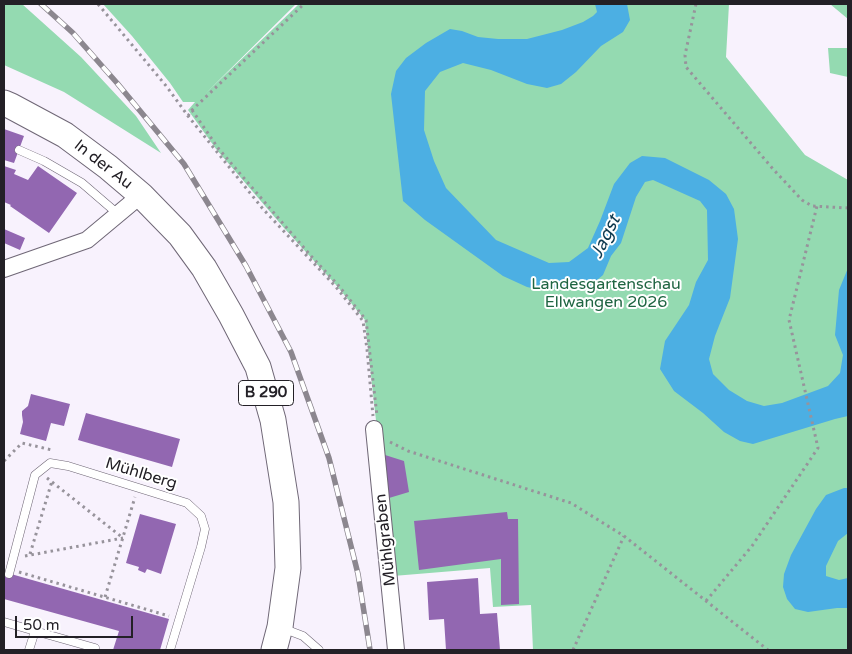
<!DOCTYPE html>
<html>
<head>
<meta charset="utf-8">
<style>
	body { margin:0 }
	#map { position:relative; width:852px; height:654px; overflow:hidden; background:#f8f2fd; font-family:"Varela Round",sans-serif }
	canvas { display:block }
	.frame { position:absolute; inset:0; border:5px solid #232026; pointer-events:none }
	.scale { position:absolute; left:15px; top:616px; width:118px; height:22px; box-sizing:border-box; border:2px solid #232026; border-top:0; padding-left:6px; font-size:15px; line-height:18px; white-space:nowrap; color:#232026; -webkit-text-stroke:4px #fff; paint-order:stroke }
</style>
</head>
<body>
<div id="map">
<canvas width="852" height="654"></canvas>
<div class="frame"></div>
<div class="scale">50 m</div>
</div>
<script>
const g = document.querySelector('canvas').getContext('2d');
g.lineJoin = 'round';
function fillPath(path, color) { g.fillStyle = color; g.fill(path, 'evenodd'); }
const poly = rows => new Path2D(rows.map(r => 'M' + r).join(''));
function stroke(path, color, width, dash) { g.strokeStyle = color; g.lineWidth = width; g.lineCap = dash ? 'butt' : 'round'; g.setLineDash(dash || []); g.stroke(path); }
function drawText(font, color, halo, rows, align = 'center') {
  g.font = font + ' "Varela Round",sans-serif'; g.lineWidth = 4; g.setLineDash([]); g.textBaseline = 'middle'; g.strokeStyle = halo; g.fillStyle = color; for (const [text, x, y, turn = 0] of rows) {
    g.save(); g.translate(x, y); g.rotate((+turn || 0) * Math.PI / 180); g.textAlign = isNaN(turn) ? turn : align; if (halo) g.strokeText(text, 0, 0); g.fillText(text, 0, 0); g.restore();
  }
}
fillPath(poly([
	[4,4,22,4,81,57,136,116,161,153,64,92,4,65],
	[103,4,296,4,205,94,299,4,729,4,726,57,805,155,848,180,848,650,533,650,531,605,493,607,490,568,393,576,365,320,337,286,284,228,216,149,188,110,195,102,183,102,170,83,132,36],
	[830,4,848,4,848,19],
	[828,48,848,48,848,77,830,73]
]), '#94dab1');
fillPath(poly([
	[595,4,627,4,630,20,623,32,601,46,576,72,561,84,547,88,527,84,491,70,463,63,440,72,425,91,424,130,434,161,446,188,496,240,549,263,569,262,588,248,600,221,614,184,630,163,642,156,665,158,709,180,726,194,734,209,738,239,730,298,715,336,709,359,713,374,729,390,747,401,764,406,782,403,828,386,840,373,843,355,835,335,839,290,848,268,848,416,835,419,753,444,740,441,724,432,703,413,674,391,660,369,665,341,689,305,696,282,708,260,707,210,700,201,653,180,645,182,636,197,621,243,611,256,603,275,590,286,563,287,541,290,527,287,503,276,425,220,403,201,391,94,396,71,406,58,426,43,450,29,462,31,478,37,498,39,527,39,562,30,583,22,593,16,597,12],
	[844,488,848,488,848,533,838,541,826,566,826,576,839,580,848,578,848,608,837,608,808,612,795,609,787,599,783,587,784,574,791,555,816,509,826,495]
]), '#4cafe3');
fillPath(poly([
	[4,129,24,136,14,163,4,160],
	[4,166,16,170,14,174,28,180,38,166,77,193,49,233,10,206,11,205,4,202],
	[4,229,25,238,20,250,4,243],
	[31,394,70,404,64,426,51,423,46,441,20,434,23,422,22,415,22,411,28,406],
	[86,413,180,439,172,467,78,440],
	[385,455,404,461,409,492,389,498],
	[507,512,508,519,518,519,519,604,501,605,501,559,419,570,414,521],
	[140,514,176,524,161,574,147,569,145,573,138,570,139,567,126,563],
	[4,572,169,619,160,650,113,650,119,631,4,599],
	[478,578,480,614,497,613,500,650,446,650,444,619,429,620,427,582]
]), '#9267b1');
const lane = poly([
	[19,150,44,161,82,183,118,214],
	[9,574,35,475,50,463,68,466,187,503,201,516,205,529,201,547,170,650],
	[4,622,35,631,29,650],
	[282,628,303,636,319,650],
	[35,631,95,648,94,650]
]);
const street = poly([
	[4,269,87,240,141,195],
	[374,429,396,650]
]);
const primary = poly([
	[4,103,11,106,65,135,108,167,141,195,180,235,204,268,231,315,258,367,273,420,286,502,288,568,280,627,274,650]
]);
stroke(lane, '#6f6776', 9);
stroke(street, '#6f6776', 18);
stroke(primary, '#6f6776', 27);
stroke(poly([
	[98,4,167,87,188,116,263,209,336,287,363,321,367,349,373,416],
	[696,4,685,55,686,67,773,169,802,200,812,206,848,208],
	[192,110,218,148,311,256,338,285,366,320,377,416],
	[188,116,192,110,304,4],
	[390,442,408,451,571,503,624,536,768,650],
	[4,461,22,443,52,450,52,452],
	[47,478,123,538],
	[30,554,52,481],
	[25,556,123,538],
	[19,572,169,616],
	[105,597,135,497],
	[706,601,752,546,818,448,789,320,817,206],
	[573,650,624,536]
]), '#97939b', 3, [2.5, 4]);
stroke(lane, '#fff', 8);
stroke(street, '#fff', 16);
stroke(primary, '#fff', 25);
const rail = poly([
	[41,4,73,33,117,83,184,164,246,266,291,352,329,458,358,574,370,650]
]);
stroke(rail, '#8c878f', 5.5);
stroke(rail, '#fff', 4, [11]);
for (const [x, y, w] of [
	[266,393,55]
]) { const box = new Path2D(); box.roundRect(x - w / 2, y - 12.5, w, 25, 4); g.fillStyle = '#fff'; g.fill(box); stroke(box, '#232026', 1); }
drawText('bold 15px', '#232026', null, [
	["B 290",266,393]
]);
drawText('16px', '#232026', '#fff', [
	["In der Au",103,165,38],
	["Mühlberg",141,474,17],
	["Mühlgraben",386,540,-96]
]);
drawText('16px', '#1f6542', '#fff', [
	["Landesgartenschau",606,285],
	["Ellwangen 2026",606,303]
]);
drawText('italic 18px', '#0e394f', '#fff', [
	["Jagst",606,237,-64]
]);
</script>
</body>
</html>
